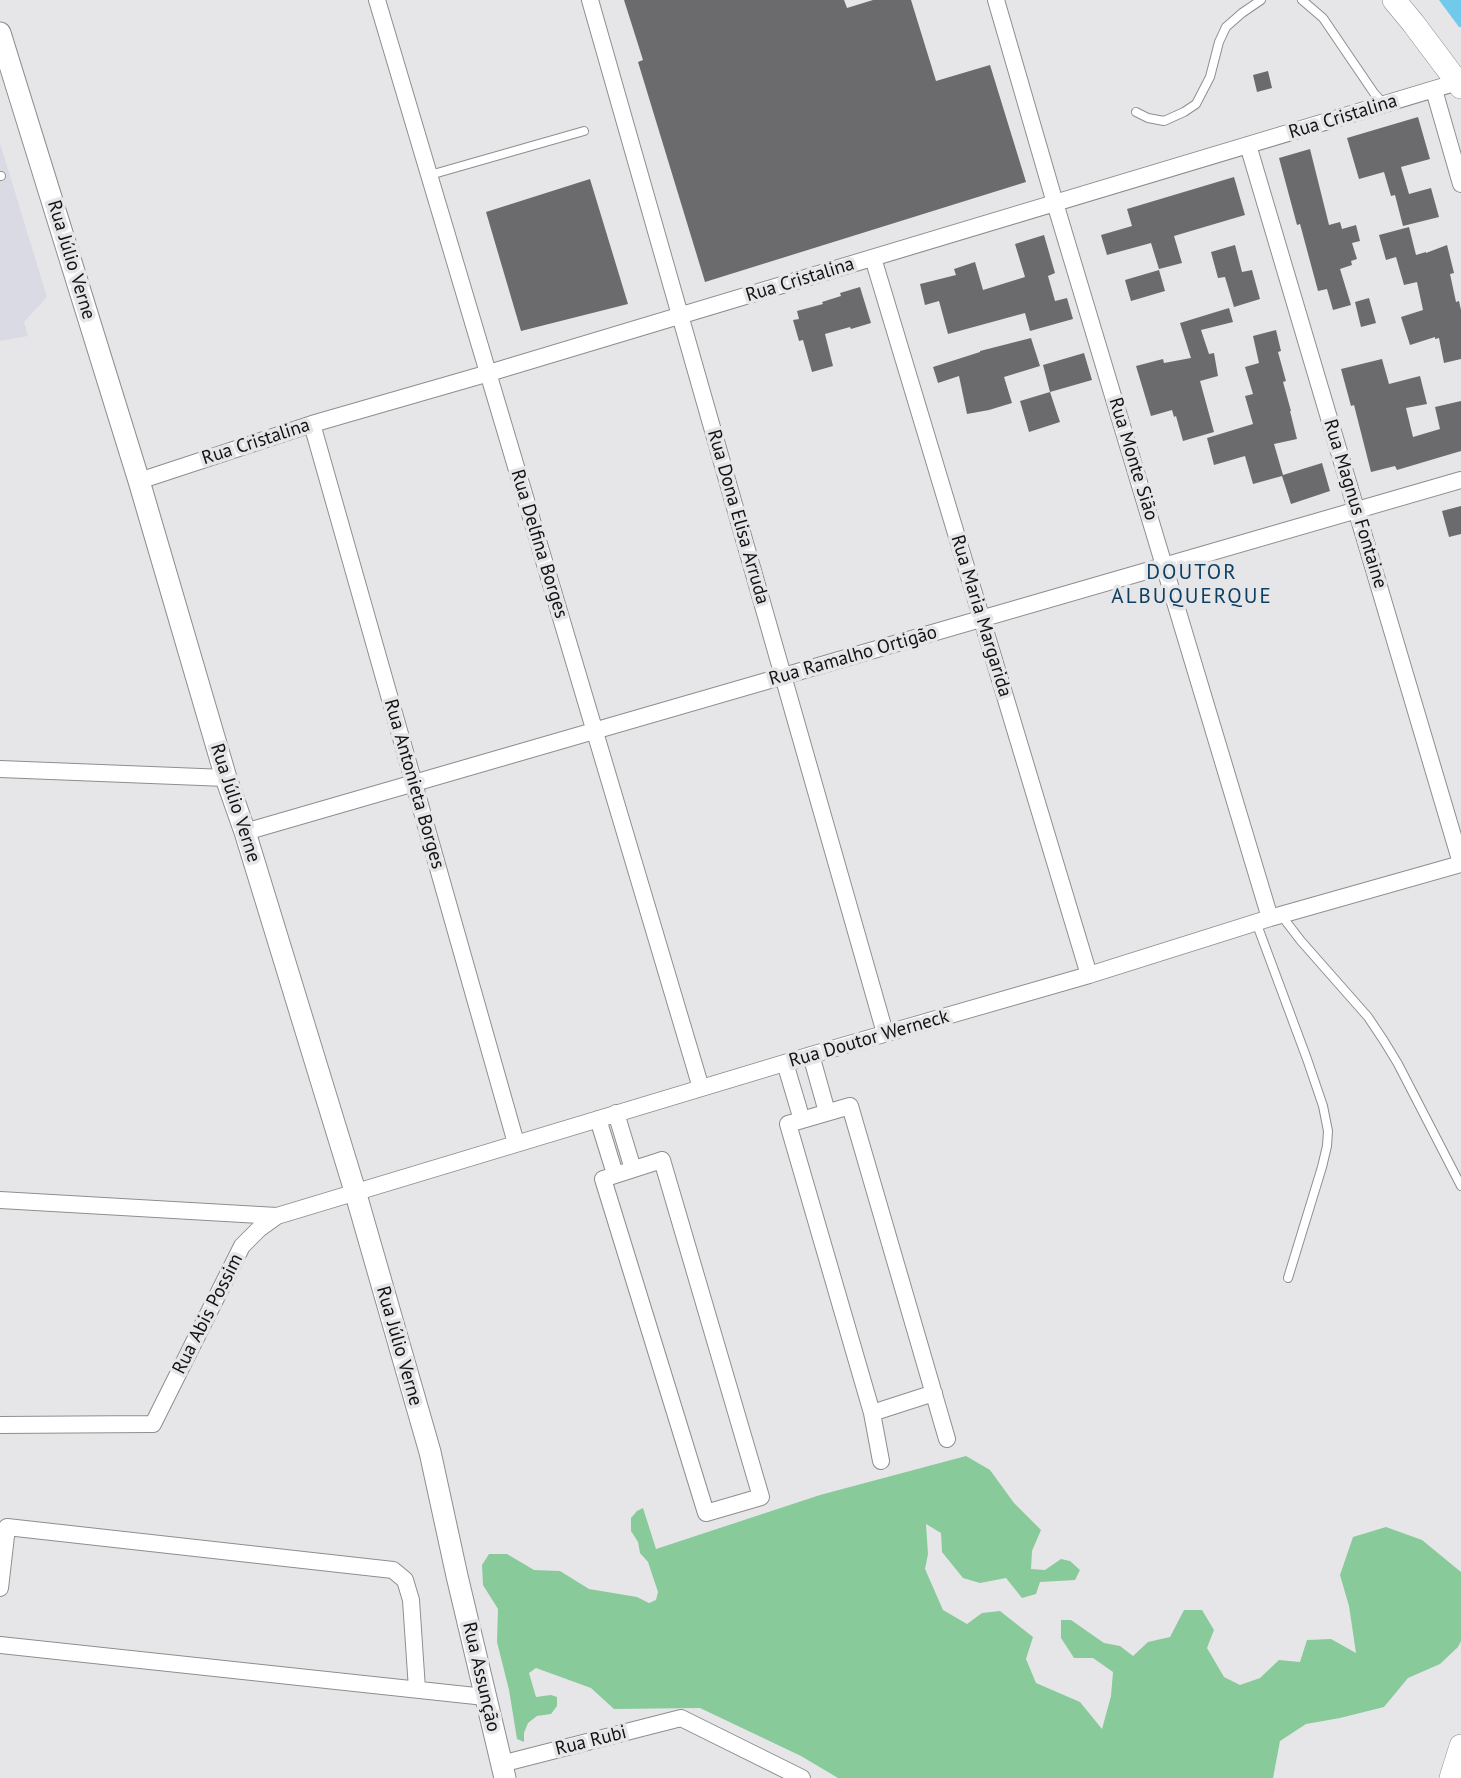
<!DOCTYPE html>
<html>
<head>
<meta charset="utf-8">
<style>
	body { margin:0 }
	canvas { display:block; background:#e6e6e9 }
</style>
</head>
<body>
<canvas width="1461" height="1778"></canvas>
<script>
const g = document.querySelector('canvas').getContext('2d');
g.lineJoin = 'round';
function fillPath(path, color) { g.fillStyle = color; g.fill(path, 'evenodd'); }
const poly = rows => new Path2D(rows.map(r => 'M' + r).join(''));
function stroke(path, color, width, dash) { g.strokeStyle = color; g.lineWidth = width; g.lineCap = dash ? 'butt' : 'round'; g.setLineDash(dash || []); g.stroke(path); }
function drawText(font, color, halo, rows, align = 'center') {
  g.font = font + ' "PT Sans",sans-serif'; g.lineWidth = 7; g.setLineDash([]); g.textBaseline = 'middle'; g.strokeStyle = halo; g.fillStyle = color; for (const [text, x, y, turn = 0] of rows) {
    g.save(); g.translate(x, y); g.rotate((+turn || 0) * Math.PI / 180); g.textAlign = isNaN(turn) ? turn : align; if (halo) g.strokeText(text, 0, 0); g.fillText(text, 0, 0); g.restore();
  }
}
fillPath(poly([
	[0,143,47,297,24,322,28,336,0,341]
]), '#d9dae4');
fillPath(poly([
	[966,1456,990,1470,1014,1503,1041,1530,1032,1551,1031,1569,1045,1570,1061,1559,1070,1561,1080,1570,1075,1580,1040,1582,1036,1594,1022,1598,1006,1578,980,1583,963,1578,942,1552,941,1533,926,1524,928,1554,925,1569,943,1610,967,1624,982,1613,1000,1611,1033,1637,1026,1659,1036,1683,1080,1702,1102,1729,1111,1696,1113,1672,1093,1658,1074,1658,1061,1638,1061,1620,1071,1620,1104,1643,1120,1646,1133,1656,1148,1642,1170,1637,1184,1610,1202,1610,1214,1630,1207,1648,1224,1677,1240,1685,1260,1678,1279,1660,1300,1662,1307,1640,1331,1639,1356,1653,1349,1606,1340,1575,1353,1537,1386,1527,1422,1540,1461,1572,1461,1641,1458,1647,1440,1664,1408,1678,1384,1707,1340,1718,1306,1724,1280,1741,1273,1778,838,1778,801,1756,700,1708,614,1709,591,1688,536,1668,529,1673,536,1697,551,1695,557,1697,557,1706,551,1714,537,1716,528,1723,524,1733,524,1742,517,1739,509,1690,497,1642,498,1609,483,1585,482,1565,489,1554,507,1554,534,1570,560,1571,589,1589,637,1597,649,1603,656,1600,658,1592,648,1562,640,1553,638,1542,631,1531,631,1518,637,1511,643,1508,656,1549,820,1495]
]), '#88ca99');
fillPath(poly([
	[1439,0,1461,0,1461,27,1459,27]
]), '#71c9eb');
fillPath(poly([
	[624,0,844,0,847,8,873,0,911,0,936,81,990,65,1026,182,705,282,638,62,643,60],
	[1268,71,1272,88,1257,92,1253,75],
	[1418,117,1430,159,1401,167,1409,194,1431,188,1439,217,1403,226,1395,195,1391,196,1384,172,1359,179,1347,138],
	[1310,149,1329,225,1340,222,1342,229,1356,225,1360,241,1352,243,1357,259,1351,261,1352,265,1340,269,1351,305,1333,310,1327,289,1318,291,1300,224,1297,225,1279,158],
	[1234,177,1245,215,1174,236,1182,263,1159,269,1151,243,1107,255,1101,235,1132,226,1127,209],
	[590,179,628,304,521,331,486,212],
	[1409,227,1416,255,1426,252,1426,253,1447,245,1454,273,1450,274,1456,302,1459,301,1461,310,1461,359,1444,363,1439,338,1435,339,1435,337,1410,345,1401,317,1423,310,1417,282,1404,285,1396,257,1386,260,1379,235],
	[1044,235,1055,273,1048,276,1055,301,1067,298,1073,319,1030,331,1025,313,948,334,939,301,925,305,920,284,956,275,954,269,975,262,983,290,1025,277,1015,244],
	[1235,245,1242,272,1252,270,1260,299,1234,307,1225,277,1218,278,1211,252],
	[1159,270,1165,291,1131,301,1125,280],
	[860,287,871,323,851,329,850,327,825,334,833,366,812,372,803,340,799,341,793,320,799,319,797,311,823,304,822,302,841,296,840,293],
	[1369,298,1376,323,1361,327,1355,302],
	[1229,308,1233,322,1201,330,1209,354,1214,353,1218,376,1200,381,1214,432,1183,441,1176,416,1174,417,1172,410,1151,416,1136,366,1163,359,1164,363,1191,358,1180,323],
	[1276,330,1281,351,1278,352,1286,381,1283,382,1291,411,1290,411,1297,439,1274,444,1283,475,1322,463,1330,491,1291,504,1282,476,1253,484,1245,456,1214,465,1207,438,1253,424,1245,396,1253,394,1245,367,1259,363,1253,336],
	[1031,338,1040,366,1004,377,1012,403,989,410,967,414,959,376,938,383,933,367,980,352,980,351],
	[1084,353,1092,380,1050,392,1043,365],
	[1382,359,1389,384,1420,376,1427,404,1406,408,1413,437,1440,429,1435,407,1461,401,1461,451,1397,470,1395,466,1371,472,1354,405,1351,406,1341,369],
	[1050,392,1060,422,1029,432,1020,401],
	[1461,506,1461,534,1449,537,1442,511]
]), '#6b6b6d');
const service = poly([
	[1302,0,1323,18,1374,93,1384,104],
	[1136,112,1148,118,1164,121,1184,112,1196,104,1210,77,1219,42,1226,27,1242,13,1261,0],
	[430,175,584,131],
	[0,176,1,176],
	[1281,915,1301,941,1368,1017,1384,1041,1398,1064,1461,1186],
	[1256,922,1307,1059,1323,1106,1328,1131,1327,1146,1322,1167,1288,1278]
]);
const minor = poly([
	[377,0,701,1088],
	[590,0,885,1033],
	[996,0,1055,203,1270,918],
	[1434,90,1461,184],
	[1248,145,1461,863],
	[873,258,1089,975],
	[312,424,516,1143],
	[139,481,312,424,489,373,1461,81],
	[0,769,226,778],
	[245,832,1461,480],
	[811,1055,827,1112],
	[785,1063,802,1120],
	[616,1113,633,1169],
	[598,1119,615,1174],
	[662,1160,761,1497,706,1513,603,1179,662,1160],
	[0,1200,277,1216],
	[872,1413,934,1393],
	[0,1425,153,1424,242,1246,259,1229,277,1216,811,1055,1089,975,1270,918,1461,864],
	[881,1461,872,1413,788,1124,850,1106,947,1439],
	[0,1588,7,1527,393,1570,405,1580,411,1600,417,1689],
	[0,1645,485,1697],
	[501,1764,681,1718,802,1778]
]);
const tertiary = poly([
	[0,33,139,481,226,778,245,832,355,1191,430,1452,457,1576,505,1778]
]);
const secondary = poly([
	[1394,0,1413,23,1461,87],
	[1451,1778,1461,1746]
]);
stroke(service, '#8e8e90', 10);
stroke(minor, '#8e8e90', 18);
stroke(tertiary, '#8e8e90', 23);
stroke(secondary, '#8e8e90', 24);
stroke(service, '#fff', 8);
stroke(minor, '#fff', 16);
stroke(tertiary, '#fff', 21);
stroke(secondary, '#fff', 23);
drawText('19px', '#121213', '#e6e6e9', [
	["Rua Cristalina",1343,117,-17],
	["Rua Júlio Verne",71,260,73],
	["Rua Cristalina",800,280,-17],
	["Rua Cristalina",256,442,-18],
	["Rua Monte Sião",1133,459,73],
	["Rua Magnus Fontaine",1355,504,73],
	["Rua Dona Elisa Arruda",738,517,74],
	["Rua Delfina Borges",539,544,73],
	["Rua Maria Margarida",981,616,73],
	["Rua Ramalho Ortigão",853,656,-16],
	["Rua Antonieta Borges",414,784,74],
	["Rua Júlio Verne",235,803,72],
	["Rua Doutor Werneck",869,1039,-16],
	["Rua Abis Possim",208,1314,-63],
	["Rua Júlio Verne",399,1346,74],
	["Rua Assunção",481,1677,77],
	["Rua Rubi",591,1741,-14]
]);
g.letterSpacing = '2px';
drawText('21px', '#0d3f63', '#e6e6e9', [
	["DOUTOR",1192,573],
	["ALBUQUERQUE",1192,597]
]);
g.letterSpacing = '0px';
</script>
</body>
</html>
